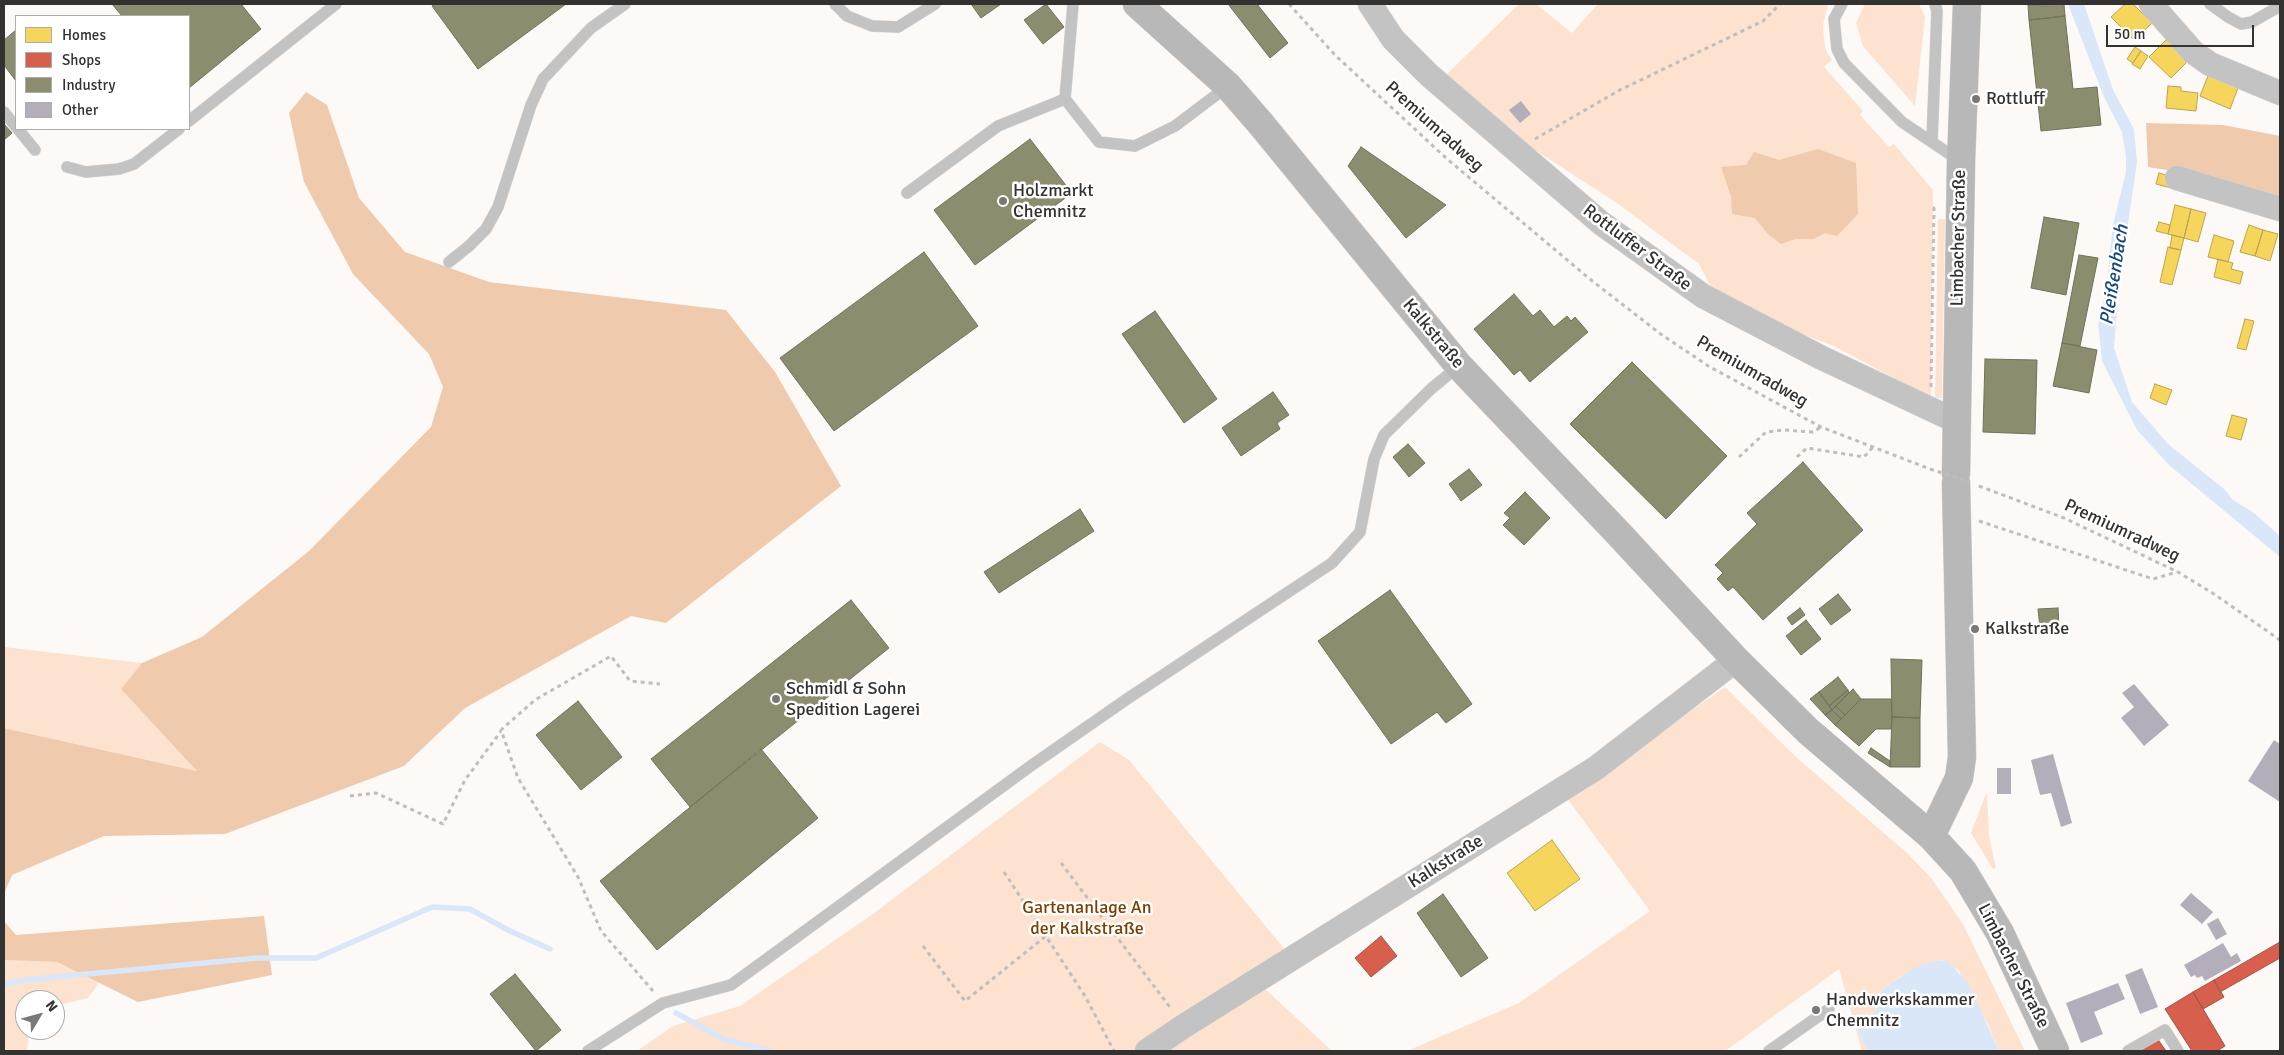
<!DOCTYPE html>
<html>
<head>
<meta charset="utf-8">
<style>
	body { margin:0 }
	#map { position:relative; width:2284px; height:1055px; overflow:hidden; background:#fcf9f7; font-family:Signika,sans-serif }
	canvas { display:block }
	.frame { position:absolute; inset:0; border:5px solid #343230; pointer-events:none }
	.legend { position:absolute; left:15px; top:15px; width:175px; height:115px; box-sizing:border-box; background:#fff; border:1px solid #aeadac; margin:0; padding:6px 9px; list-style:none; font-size:15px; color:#343230 }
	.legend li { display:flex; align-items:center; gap:10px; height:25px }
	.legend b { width:25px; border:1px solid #aeadac }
	.north { position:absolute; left:15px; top:990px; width:50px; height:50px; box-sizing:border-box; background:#fff; border:1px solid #aeadac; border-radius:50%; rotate:53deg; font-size:14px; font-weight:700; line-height:20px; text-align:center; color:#343230 }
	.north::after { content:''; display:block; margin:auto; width:18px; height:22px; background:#7a7876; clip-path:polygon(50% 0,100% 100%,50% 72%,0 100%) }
	.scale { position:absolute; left:2106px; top:25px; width:148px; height:22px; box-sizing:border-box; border:2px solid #343230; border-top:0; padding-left:6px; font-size:15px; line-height:18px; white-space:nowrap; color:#343230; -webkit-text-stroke:4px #fff; paint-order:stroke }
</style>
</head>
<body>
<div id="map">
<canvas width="2284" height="1055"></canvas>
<div class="frame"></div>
<ul class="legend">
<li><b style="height:14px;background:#f6d55c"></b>Homes</li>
<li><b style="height:14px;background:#d6604d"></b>Shops</li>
<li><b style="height:14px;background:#8c8c6e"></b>Industry</li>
<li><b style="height:14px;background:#b4aeba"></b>Other</li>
</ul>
<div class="north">N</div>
<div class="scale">50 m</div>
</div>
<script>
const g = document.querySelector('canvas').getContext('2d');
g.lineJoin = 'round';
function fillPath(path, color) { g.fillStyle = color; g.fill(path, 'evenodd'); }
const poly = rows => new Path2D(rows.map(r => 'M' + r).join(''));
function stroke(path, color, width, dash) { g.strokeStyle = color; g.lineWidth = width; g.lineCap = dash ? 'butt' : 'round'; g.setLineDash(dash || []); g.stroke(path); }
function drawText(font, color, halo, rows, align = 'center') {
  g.font = font + ' Signika,sans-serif'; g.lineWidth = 5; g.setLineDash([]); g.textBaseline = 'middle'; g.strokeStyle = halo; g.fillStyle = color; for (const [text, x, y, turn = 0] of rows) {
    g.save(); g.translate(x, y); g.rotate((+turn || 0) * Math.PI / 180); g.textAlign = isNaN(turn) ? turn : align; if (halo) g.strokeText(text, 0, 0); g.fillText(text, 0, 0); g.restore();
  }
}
fillPath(poly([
	[1519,4,1536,4,1572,33,1598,4,1828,4,1823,25,1824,39,1826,51,1832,60,1824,67,1863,111,1860,115,1889,147,1894,144,1933,190,1931,398,1834,346,1768,321,1712,289,1699,264,1617,203,1526,144,1445,76],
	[1865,4,1919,4,1925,17,1915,106,1863,46,1856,23],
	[1938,219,1945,219,1942,398,1935,398],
	[4,647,142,663,121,689,198,771,4,728],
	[1725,687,1797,758,1907,853,1931,878,1963,924,2025,1051,1999,1051,1988,1025,1959,971,1948,962,1942,960,1936,960,1901,976,1885,987,1879,995,1877,1009,1860,1024,1857,1030,1868,1051,1862,1051,1839,969,1725,1051,1407,1051,1519,1003,1650,911,1567,798],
	[1100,742,1129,760,1286,951,1137,1051,637,1051,673,1026,740,1006,873,914],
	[1986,794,1987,794,1989,836,1996,868,1993,869,1971,833],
	[4,960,57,962,99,983,88,998,55,1006,55,1000,25,1000,25,1030,29,1030,27,1051,4,1051],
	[1263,987,1332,1051,1167,1051]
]), '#fce2cf');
fillPath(poly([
	[306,92,327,105,359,198,405,252,489,282,726,310,775,372,841,486,666,623,631,616,465,708,404,766,225,834,104,836,12,875,4,894,4,728,197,771,121,689,142,663,202,637,309,551,431,427,443,387,429,354,353,274,304,182,289,113],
	[2146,123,2223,125,2280,136,2280,202,2179,172,2148,167],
	[1818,149,1856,163,1858,214,1837,236,1825,233,1814,239,1795,239,1781,244,1768,234,1755,218,1732,214,1731,196,1721,167,1746,165,1754,152,1779,160],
	[264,916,272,975,138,1002,57,962,4,960,4,921,16,935]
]), '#efcaad');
fillPath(poly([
	[2068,4,2084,4,2113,90,2134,129,2137,162,2119,285,2114,348,2132,402,2168,444,2224,489,2233,500,2254,513,2280,536,2280,557,2169,465,2137,430,2102,361,2098,321,2106,292,2113,225,2126,172,2126,156,2122,132,2104,97],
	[1936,960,1948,961,1968,983,1999,1051,1868,1051,1857,1030,1858,1027,1877,1009,1879,995,1885,987,1914,968]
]), '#d9e7f8');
const homes = poly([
	[2125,4,2133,4,2152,23,2134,40,2111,17,2125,4],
	[2166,40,2188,61,2171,78,2149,57,2166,40],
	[2135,47,2141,51,2133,63,2127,59,2135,47],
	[2141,51,2148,56,2140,69,2132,64,2141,51],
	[2208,76,2238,88,2230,109,2200,96,2208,76],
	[2168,86,2181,87,2181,91,2198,93,2196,111,2166,108,2168,86],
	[2159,173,2173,177,2171,188,2156,184,2159,173],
	[2175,205,2191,209,2184,238,2168,234,2175,205],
	[2191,209,2206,213,2198,242,2184,238,2191,209],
	[2159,222,2170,225,2168,234,2156,231,2159,222],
	[2249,225,2263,230,2255,256,2240,252,2249,225],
	[2263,230,2278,234,2270,261,2255,256,2263,230],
	[2172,235,2184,238,2181,250,2170,248,2172,235],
	[2214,235,2234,241,2228,262,2208,257,2214,235],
	[2168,247,2181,250,2172,285,2160,282,2168,247],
	[2218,259,2233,263,2231,269,2243,272,2240,284,2214,277,2218,259],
	[2245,319,2254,321,2246,350,2237,348,2245,319],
	[2155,384,2172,390,2166,405,2150,398,2155,384],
	[2232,415,2247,419,2241,440,2226,436,2232,415],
	[1552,840,1580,879,1535,911,1507,873,1552,840]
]);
fillPath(homes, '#f6d55c');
stroke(homes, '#bca44f', 1);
const shops = poly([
	[1381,936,1397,956,1371,977,1355,958,1381,936],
	[2280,942,2280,958,2220,992,2214,980,2280,942],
	[2214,980,2224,997,2203,1009,2193,992,2214,980],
	[2193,992,2225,1046,2217,1051,2192,1051,2165,1009,2193,992],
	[2157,1038,2166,1051,2138,1051,2157,1038]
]);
fillPath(shops, '#d6604d');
stroke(shops, '#a55244', 1);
const industry = poly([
	[112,4,241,4,261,29,189,88,189,16,122,16,112,4],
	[435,4,566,4,478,69,432,6,435,4],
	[971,4,1001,4,981,18,971,4],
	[1046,4,1064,27,1043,44,1024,20,1046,4],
	[1228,4,1257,4,1288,43,1270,58,1228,4],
	[2064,4,2065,16,2029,20,2028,5,2064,4],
	[2065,16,2073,89,2097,87,2101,125,2041,131,2029,20,2065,16],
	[16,30,16,81,4,65,4,40,16,30],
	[4,124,12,133,4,140,4,124],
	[1030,139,1072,193,975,265,934,210,1030,139],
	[1361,147,1446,205,1406,238,1348,166,1361,147],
	[2044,217,2079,223,2066,295,2031,288,2044,217],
	[924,252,978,326,834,431,780,358,924,252],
	[2079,255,2098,258,2080,346,2062,343,2079,255],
	[1514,294,1533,316,1540,310,1554,327,1567,316,1571,321,1575,317,1588,332,1530,382,1520,370,1514,375,1474,329,1514,294],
	[1155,311,1217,399,1184,423,1122,334,1155,311],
	[2062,343,2097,350,2089,393,2053,386,2062,343],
	[1985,359,2037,360,2035,434,1983,432,1985,359],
	[1632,362,1727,456,1666,519,1570,424,1632,362],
	[1273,392,1289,415,1277,423,1280,429,1241,456,1222,428,1273,392],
	[1408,444,1425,463,1409,477,1393,457,1408,444],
	[1803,462,1863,530,1763,620,1733,587,1728,591,1717,579,1723,573,1715,565,1757,524,1747,513,1803,462],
	[1469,469,1482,485,1461,501,1449,484,1469,469],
	[1525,492,1550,518,1524,545,1503,525,1510,518,1504,513,1525,492],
	[1080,509,1094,531,999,593,984,572,1080,509],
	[1390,590,1472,704,1446,723,1437,712,1391,744,1318,641,1390,590],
	[1838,594,1851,610,1831,625,1819,609,1838,594],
	[851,600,889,648,690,807,651,759,851,600],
	[1800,608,1805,615,1792,625,1787,618,1800,608],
	[2058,608,2059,627,2040,628,2038,609,2058,608],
	[1806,620,1821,639,1801,655,1786,636,1806,620],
	[1891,659,1922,660,1920,718,1892,717,1891,659],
	[1838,677,1848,690,1829,706,1819,692,1838,677],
	[1853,689,1861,699,1845,715,1836,706,1853,689],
	[1848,690,1849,692,1832,710,1829,706,1848,690],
	[1819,692,1832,710,1825,715,1810,699,1819,692],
	[1861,699,1891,699,1892,717,1891,729,1876,729,1859,746,1835,725,1861,699],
	[578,701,622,757,581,790,536,735,578,701],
	[1836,706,1845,715,1841,719,1832,710,1836,706],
	[1832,710,1841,719,1835,725,1825,715,1832,710],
	[1892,717,1920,718,1920,767,1890,767,1892,717],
	[1871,748,1890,761,1890,767,1868,753,1871,748],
	[761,749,818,818,657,950,600,881,761,749],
	[1443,894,1488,958,1461,977,1417,913,1443,894],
	[515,974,561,1030,536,1051,490,994,515,974]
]);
fillPath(industry, '#8c8c6e');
stroke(industry, '#72715b', 1);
stroke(poly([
	[4,985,24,980,257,958,316,958,432,907,470,909,508,930,550,949],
	[676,1013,726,1040,770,1051],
	[1847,1019,1872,1020]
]), '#d9e7f8', 5.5);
fillPath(poly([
	[1521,101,1531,114,1520,123,1509,110],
	[2134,684,2169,725,2144,746,2121,718,2134,707,2122,693],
	[2274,740,2280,744,2280,802,2248,781],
	[2053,754,2072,823,2061,827,2051,793,2040,795,2031,760],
	[1997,768,2011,768,2011,794,1997,794],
	[2191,893,2213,912,2202,924,2180,905],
	[2218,918,2227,934,2216,940,2207,924],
	[2223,943,2231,957,2237,953,2241,961,2205,981,2202,976,2197,978,2195,975,2191,977,2184,965],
	[2142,968,2158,1007,2140,1014,2125,975],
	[2118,983,2125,999,2094,1012,2103,1034,2081,1043,2066,1003]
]), '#b4aeba');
const lane = poly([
	[835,4,847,16,872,26,898,27,935,4],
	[1073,4,1065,99,1099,142,1135,146,1175,126,1228,86],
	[1842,4,1834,19,1837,49,1844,63,1902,122,1960,161],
	[2210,4,2228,17,2241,24,2252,22,2280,6],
	[4,112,16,127],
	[189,121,336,4],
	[18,129,35,150],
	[1932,141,1937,11,1935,4],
	[67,167,86,172,119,169,134,164,179,129],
	[907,193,998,126,1065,99],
	[449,262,469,246,486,229,498,207,531,105,543,79,591,28,625,4],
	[588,1051,663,1003,731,985,1032,765,1127,699,1332,563,1360,532,1374,459,1384,435,1432,388,1459,366],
	[1769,1051,1829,1009],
	[2128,1051,2165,1030,2178,1051]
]);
const street = poly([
	[1370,4,1393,39,1429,75,1601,223,1703,296,1822,358,1956,421],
	[2151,4,2193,52,2210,64,2280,93],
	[2177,178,2280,209],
	[1147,1051,1184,1026,1596,768,1736,660]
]);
const secondary = poly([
	[1137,4,1228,86,1261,124,1459,366,1618,533,1736,660,1808,731,1931,836,1963,871,2000,933,2055,1051],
	[1956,473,1961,162,1967,4],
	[1931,836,1959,778,1962,757,1956,483]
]);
stroke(lane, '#d7d5d4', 12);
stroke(street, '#d7d5d4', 25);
stroke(secondary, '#d7d5d4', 29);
stroke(poly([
	[1289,4,1335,55,1446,158,1591,280,1662,335,1710,367,1821,427,1930,469],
	[1535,139,1618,91,1763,21,1780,4],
	[1931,387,1934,208,1937,208],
	[1739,457,1766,432,1784,430,1813,432,1821,427],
	[1797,457,1807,448,1864,457,1872,448],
	[1979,486,2064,518,2178,572,2214,594,2280,640],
	[1979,521,2153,579,2177,572],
	[350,796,376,793,443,824,465,780,501,731],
	[1061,863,1172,1010],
	[1004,872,1085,996,1114,1051],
	[923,946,965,1001,1046,936],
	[653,991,601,931,578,877,518,778,501,730,535,700,611,656,630,681,660,684]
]), '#bfbebe', 3, [4, 4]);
stroke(lane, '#c3c3c3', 11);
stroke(street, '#c3c3c3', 24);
stroke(secondary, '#b9b8b9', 28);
stroke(poly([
	[1930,469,1970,482]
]), '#bfbebe', 3, [4, 4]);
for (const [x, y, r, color] of [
	[1976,99,5,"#7a7876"],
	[1003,201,5,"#7a7876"],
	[1975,629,5,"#7a7876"],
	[776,699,5,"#7a7876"],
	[1816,1010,5,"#7a7876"]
]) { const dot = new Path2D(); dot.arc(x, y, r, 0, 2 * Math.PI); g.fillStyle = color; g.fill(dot); stroke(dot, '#fff', 2); }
drawText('18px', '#343230', '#fff', [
	["Rottluff",1986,99],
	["Holzmarkt",1013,191],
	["Chemnitz",1013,212],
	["Kalkstraße",1985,629],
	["Schmidl & Sohn",786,689],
	["Spedition Lagerei",786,710],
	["Handwerkskammer",1826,1000],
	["Chemnitz",1826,1021]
], 'left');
drawText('18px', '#343230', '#fff', [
	["Premiumradweg",1434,127,42],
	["Limbacher Straße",1959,238,-89],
	["Rottluffer Straße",1637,248,37],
	["Kalkstraße",1433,334,50],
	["Premiumradweg",1752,372,30],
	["Premiumradweg",2122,531,25],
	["Kalkstraße",1446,862,-32],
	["Limbacher Straße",2013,966,63]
]);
drawText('18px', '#7c4000', '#fff', [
	["Gartenanlage An",1087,908],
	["der Kalkstraße",1087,929]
]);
drawText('italic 19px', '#174880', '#fff', [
	["Pleißenbach",2115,275,-81]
]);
</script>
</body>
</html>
